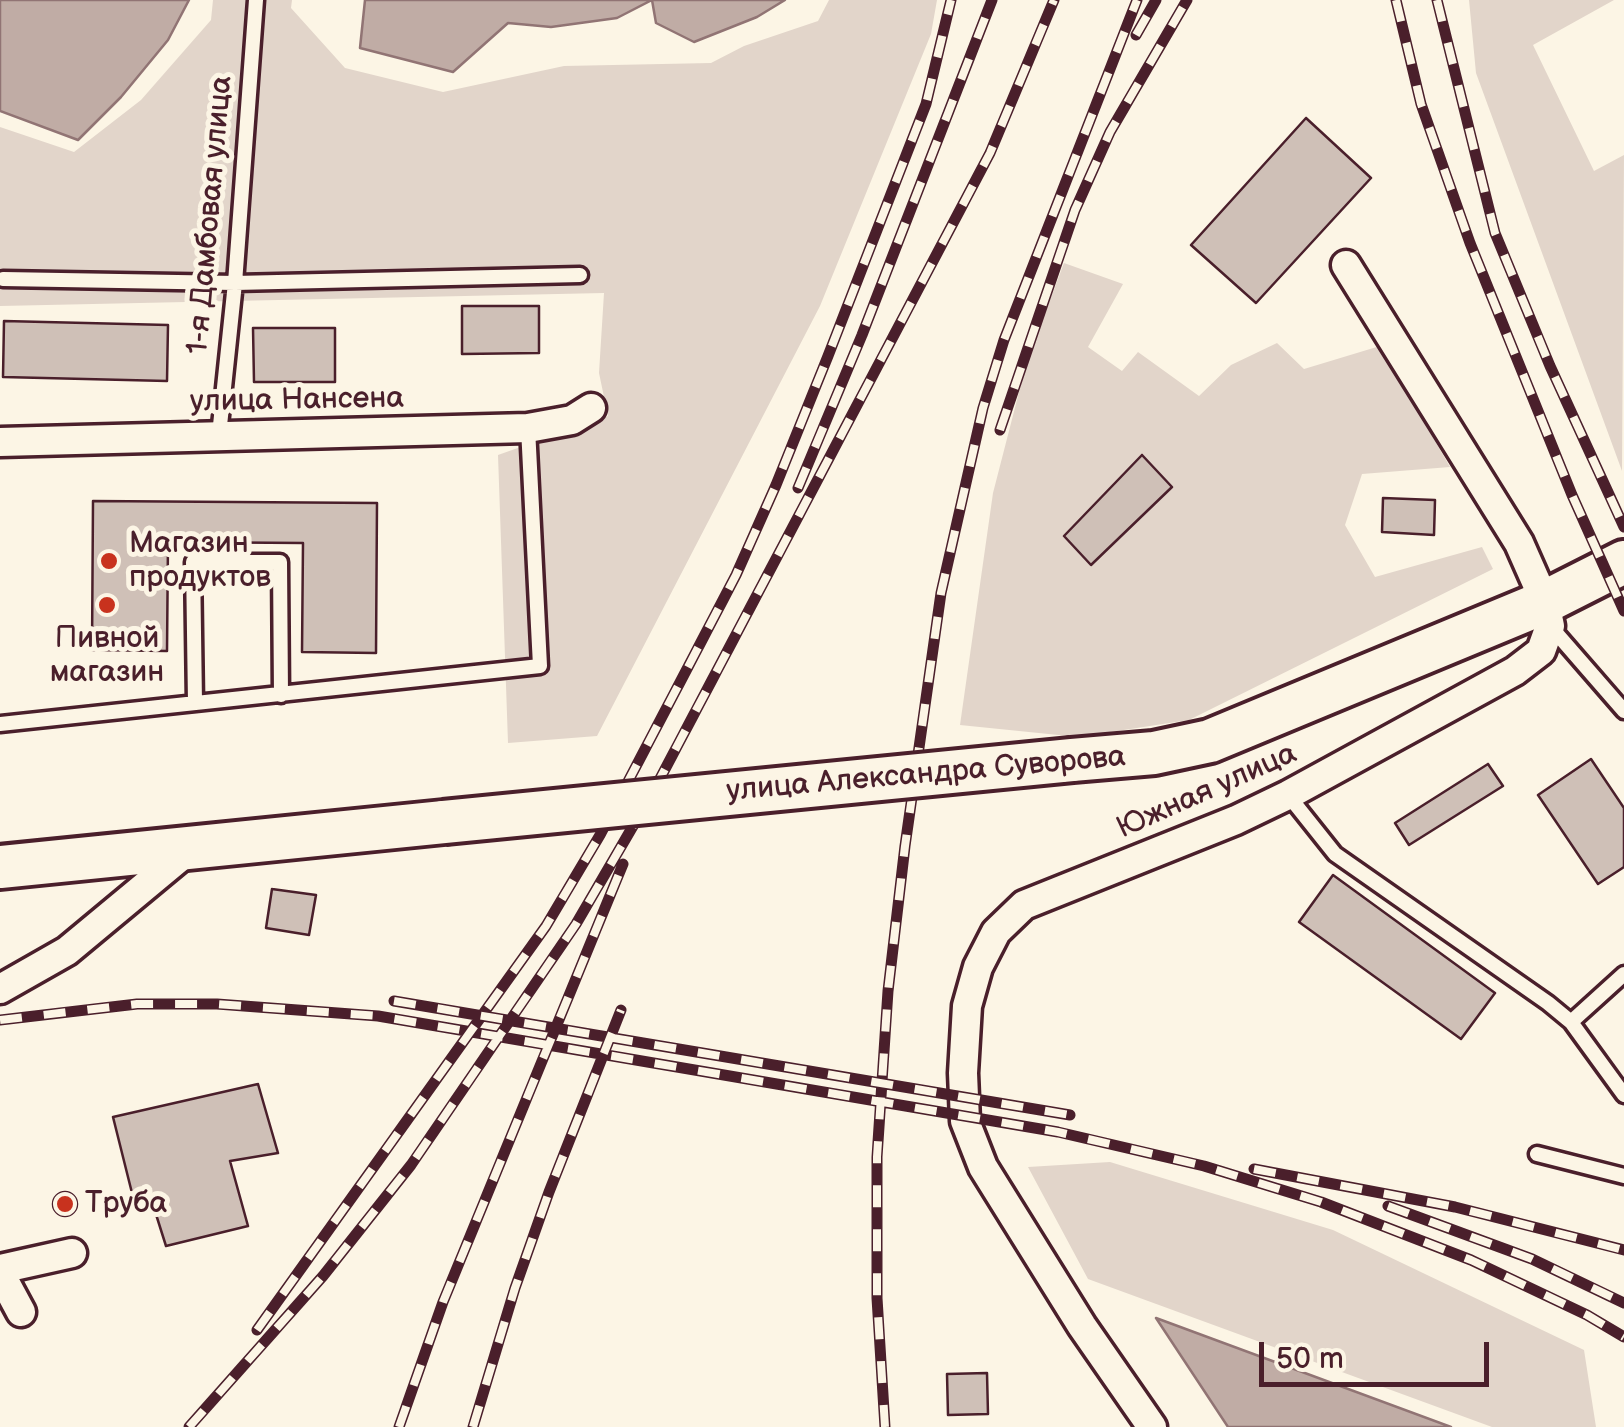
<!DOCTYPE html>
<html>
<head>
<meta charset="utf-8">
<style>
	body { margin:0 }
	#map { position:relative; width:1624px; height:1427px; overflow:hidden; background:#fcf5e5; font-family:"Balsamiq Sans",sans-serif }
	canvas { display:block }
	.scale { position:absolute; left:1259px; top:1342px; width:230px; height:45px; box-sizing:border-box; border:5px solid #4a1f2b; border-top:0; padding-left:12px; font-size:30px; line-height:35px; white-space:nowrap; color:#4a1f2b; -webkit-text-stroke:8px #fcf5e5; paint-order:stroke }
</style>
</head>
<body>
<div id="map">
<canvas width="1624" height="1427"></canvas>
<div class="scale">50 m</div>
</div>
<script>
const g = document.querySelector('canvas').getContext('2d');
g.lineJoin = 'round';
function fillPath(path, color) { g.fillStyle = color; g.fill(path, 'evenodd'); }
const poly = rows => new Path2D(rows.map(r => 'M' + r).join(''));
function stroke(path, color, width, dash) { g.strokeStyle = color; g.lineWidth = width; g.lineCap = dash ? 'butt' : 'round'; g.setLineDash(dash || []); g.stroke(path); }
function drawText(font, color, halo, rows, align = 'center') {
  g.font = font + ' "Balsamiq Sans",sans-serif'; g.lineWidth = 10; g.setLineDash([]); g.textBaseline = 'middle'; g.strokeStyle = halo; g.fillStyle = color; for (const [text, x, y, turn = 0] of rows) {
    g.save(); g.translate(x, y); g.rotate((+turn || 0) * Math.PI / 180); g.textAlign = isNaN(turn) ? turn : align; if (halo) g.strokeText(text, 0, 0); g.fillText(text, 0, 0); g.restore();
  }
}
fillPath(poly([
	[213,0,292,0,291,8,345,68,443,92,564,66,711,63,744,46,818,21,829,0,937,0,931,34,820,306,597,736,508,743,498,455,608,416,599,373,604,293,0,306,0,127,74,152,141,100,211,20],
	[1469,0,1614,0,1533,45,1594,171,1624,155,1622,471,1476,73],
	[1064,263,1123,284,1088,347,1122,371,1138,352,1199,396,1231,365,1277,343,1304,369,1380,346,1450,467,1362,474,1345,525,1375,577,1482,547,1493,569,1189,720,1078,737,960,725,993,493,1027,361],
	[1110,1162,1333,1230,1584,1350,1596,1427,1492,1427,1088,1279,1028,1167]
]), '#e2d5ca');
const water = poly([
	[0,0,189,0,168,40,121,97,78,140,0,111,0,0],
	[365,0,785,0,757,17,694,42,656,23,652,0,617,18,551,27,508,23,453,72,360,48,365,0],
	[1156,1318,1451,1427,1228,1427,1156,1318]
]);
fillPath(water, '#c0aca5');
stroke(water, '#917474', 2.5);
const building = poly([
	[1306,118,1371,178,1256,303,1191,245,1306,118],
	[462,306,539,306,539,353,462,354,462,306],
	[4,321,168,325,167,381,3,377,4,321],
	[253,328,335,328,335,382,254,382,253,328],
	[1142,455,1172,487,1091,565,1064,536,1142,455],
	[1383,498,1435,500,1434,535,1382,532,1383,498],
	[93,501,377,503,376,653,302,652,303,543,168,542,167,651,92,650,93,501],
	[1591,759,1624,808,1624,867,1598,884,1538,795,1591,759],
	[1488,764,1503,786,1409,845,1395,823,1488,764],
	[1333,875,1495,993,1461,1039,1299,922,1333,875],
	[272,889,316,895,309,935,266,928,272,889],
	[258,1084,278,1153,230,1161,248,1226,166,1246,148,1189,132,1193,113,1117,258,1084],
	'53 1204a12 12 0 1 1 24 0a12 12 0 1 1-24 0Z',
	[987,1373,988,1414,948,1415,947,1374,987,1373]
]);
fillPath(building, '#cfc0b7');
stroke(building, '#4a1f2b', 2.5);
const service = poly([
	[3,279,235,283,580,275],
	[219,435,235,283,256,0],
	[1551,627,1624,711],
	[195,703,193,562,280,562,281,695],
	[0,724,540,666,528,428],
	[1288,795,1335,854,1548,1003,1571,1022,1624,1095],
	[1571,1022,1624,974],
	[1537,1154,1624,1176]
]);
const minor = poly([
	[0,442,528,428,572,420,591,408],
	[0,989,67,951,191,848],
	[0,1269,72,1253],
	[0,1273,21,1312],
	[1152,1427,1082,1326,983,1167,965,1121,963,1073,967,1006,978,967,996,932,1024,905,1236,820,1288,795,1515,671,1541,651,1550,626,1545,602,1519,543,1346,265]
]);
const primary = poly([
	[1072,760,1154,753,1210,741,1545,602,1624,562],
	[0,867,444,822]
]);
stroke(service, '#4a1f2b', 21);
stroke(minor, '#4a1f2b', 35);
stroke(primary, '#4a1f2b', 50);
stroke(service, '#fcf5e5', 14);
stroke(minor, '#fcf5e5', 28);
stroke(primary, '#fcf5e5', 42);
const rail = poly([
	[1396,0,1421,104,1470,243,1572,495,1624,611],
	[1437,0,1495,233,1550,366,1624,527],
	[1136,35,1156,0],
	[1000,430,1075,210,1110,132,1187,0],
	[798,488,862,335,992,0],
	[394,1001,1070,1115],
	[0,1020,137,1004,217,1004,378,1016,1058,1132,1204,1166,1321,1202,1471,1260,1587,1315,1624,1337],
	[1254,1169,1455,1207,1624,1250],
	[1388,1206,1532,1259,1624,1303],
	[257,1330,546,926,600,835,688,667,736,575,776,485,828,356,926,104,951,0],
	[189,1427,323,1276,411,1165,576,924,654,790,990,153,1054,0],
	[399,1427,443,1302,623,864],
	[473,1427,515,1288,549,1192,621,1010],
	[885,1427,877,1298,877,1157,888,991,905,846,941,593,983,408,1004,340,1137,0]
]);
stroke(rail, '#4a1f2b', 11);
stroke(rail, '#fcf5e5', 8, [22]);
const primaryBridge = poly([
	[444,822,1072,760]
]);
stroke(primaryBridge, '#4a1f2b', 50, []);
stroke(primaryBridge, '#fcf5e5', 42);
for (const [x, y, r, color] of [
	[109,561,10,"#c8321e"],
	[107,605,10,"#c8321e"],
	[65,1204,10,"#c8321e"]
]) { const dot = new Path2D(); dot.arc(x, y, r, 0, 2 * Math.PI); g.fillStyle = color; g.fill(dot); stroke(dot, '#fcf5e5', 4); }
drawText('30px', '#4a1f2b', '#fcf5e5', [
	["1-я Дамбовая улица",211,215,-85],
	["улица Нансена",297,401,-1],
	["улица Александра Суворова",926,775,-5],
	["Южная улица",1207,792,-24]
]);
drawText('30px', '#4a1f2b', '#fcf5e5', [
	["Магазин",129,544],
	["продуктов",129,578],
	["Пивной",107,639,"center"],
	["магазин",107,673,"center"],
	["Труба",85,1204]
], 'left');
</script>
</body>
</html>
